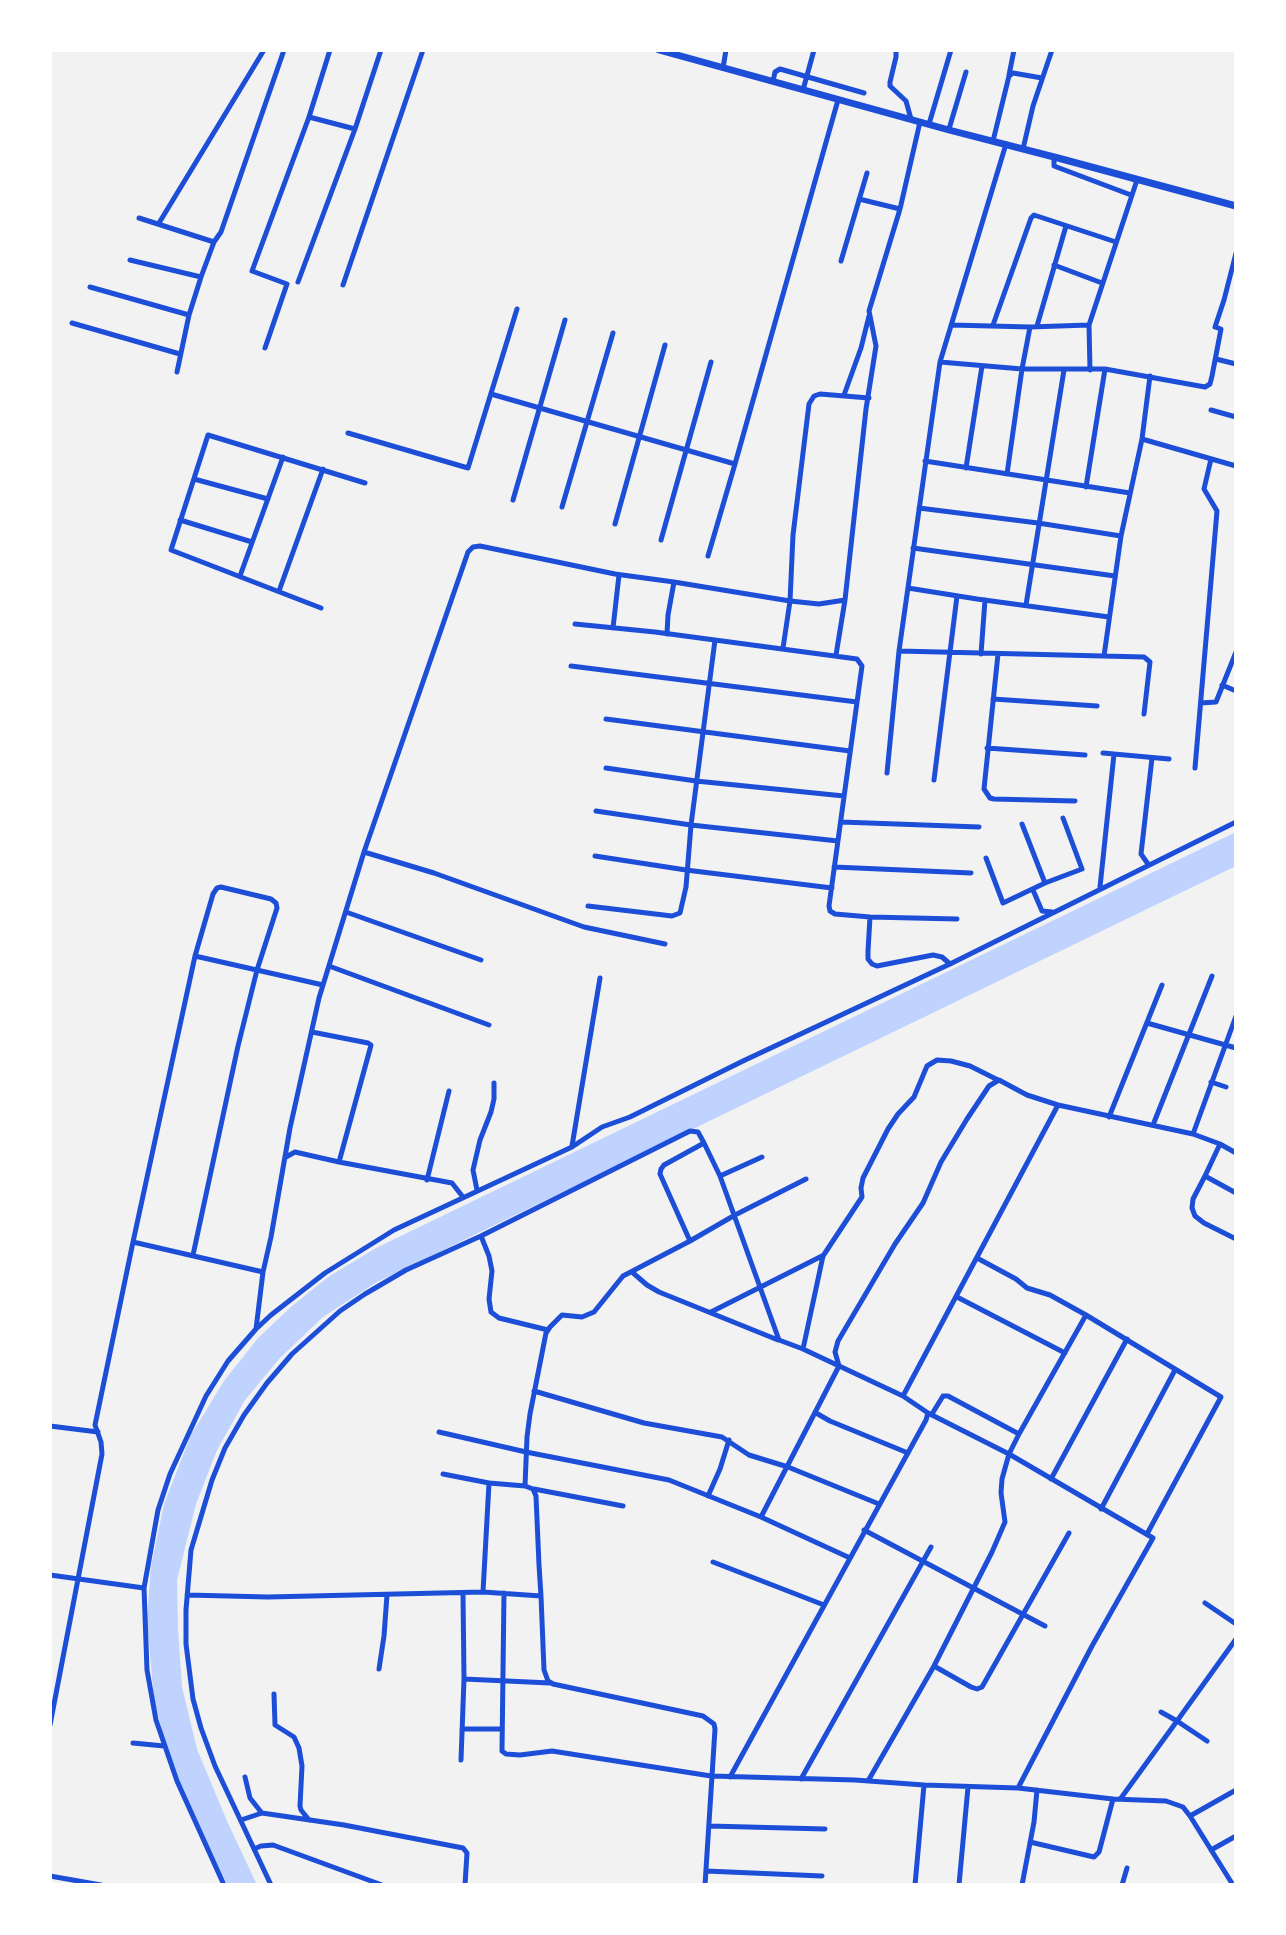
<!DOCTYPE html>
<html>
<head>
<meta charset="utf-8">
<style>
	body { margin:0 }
	#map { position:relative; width:1286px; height:1935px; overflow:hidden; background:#f2f2f2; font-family:Rubik,sans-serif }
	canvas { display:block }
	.frame { position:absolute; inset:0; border:52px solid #fff; pointer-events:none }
</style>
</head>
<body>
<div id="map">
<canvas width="1286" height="1935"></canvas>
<div class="frame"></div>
</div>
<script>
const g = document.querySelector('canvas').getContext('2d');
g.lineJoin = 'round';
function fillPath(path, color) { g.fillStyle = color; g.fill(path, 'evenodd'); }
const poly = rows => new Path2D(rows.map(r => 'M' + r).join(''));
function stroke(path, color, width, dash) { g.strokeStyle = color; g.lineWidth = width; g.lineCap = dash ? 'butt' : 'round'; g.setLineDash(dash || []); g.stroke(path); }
fillPath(poly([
	[1236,832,1236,866,377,1282,323,1317,280,1358,245,1400,217,1450,196,1504,177,1580,178,1630,182,1687,197,1749,227,1821,257,1885,227,1885,189,1806,167,1750,154,1699,147,1620,151,1566,164,1504,191,1435,224,1381,258,1338,292,1306,328,1277,376,1248]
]), '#bfd3fe');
stroke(poly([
	[896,50,896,57,890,82,890,86,906,101,911,119],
	[723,68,726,50],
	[1009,75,1014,50],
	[773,81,775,72,780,69,864,93],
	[803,90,814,50],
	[309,117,355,129],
	[929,124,951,50],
	[949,129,966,72],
	[993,141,1009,76,1013,73,1042,78],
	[1023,149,1033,106,1052,50],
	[1054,157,1054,166,1131,195],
	[859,199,900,209],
	[139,218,214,242],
	[159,223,264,50],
	[130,260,201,277],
	[841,261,867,173],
	[1054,265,1102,283],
	[298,282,355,129,381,50],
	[343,285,423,50],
	[90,287,189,315],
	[72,323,180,354],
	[951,325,1030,327,1089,325],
	[993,325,1031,218,1034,215,1116,242],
	[1037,326,1066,226],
	[265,348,287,284,252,271,309,117,330,50],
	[1216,359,1236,364],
	[940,362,1022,369,1105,369,1205,387,1210,384,1212,376,1221,329,1215,327,1224,300,1236,253],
	[1090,370,1089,325,1137,180],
	[177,372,189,315,201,277,214,242,221,232,284,50],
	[1150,376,1142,439,1236,466],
	[491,394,735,464,838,100],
	[844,395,861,348,869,316],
	[1211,410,1236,417],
	[348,433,468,468,517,309],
	[925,461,1130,493],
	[966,468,982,366],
	[1007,474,1022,369,1030,327],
	[194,479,268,499],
	[1086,487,1105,369],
	[513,500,565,320],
	[562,507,613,333],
	[919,508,1038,523,1121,536],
	[180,520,252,542],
	[615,524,665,345],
	[661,540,711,362],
	[913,548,1115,576],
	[708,556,735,464],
	[240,576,283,457],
	[908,588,977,599,1109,617],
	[279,591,323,469],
	[1026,605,1064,370],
	[321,608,171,550,208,435,365,483],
	[575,624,655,632,857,659,862,666,829,906,830,911,835,914,870,917,868,951,868,959,872,964,877,966,933,955,942,957,950,964],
	[613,628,619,575],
	[667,634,668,615,674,582],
	[783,648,790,601,793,535,809,404,814,396,820,394,869,398],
	[899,651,1144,657,1150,662,1144,714],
	[981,654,985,600],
	[998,654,984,789,990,798,994,799,1075,801],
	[836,655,845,600],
	[1104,656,1121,536,1142,439],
	[571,666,857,702],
	[1222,685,1236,691],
	[993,699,1097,706],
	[1201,703,1216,702,1236,652],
	[606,719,850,751],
	[987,748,1085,755],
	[1103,753,1169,759],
	[606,768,696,781,844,796],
	[1195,768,1217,511,1204,489,1211,459],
	[887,773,899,651,940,362,1006,144],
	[934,780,957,596],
	[596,811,691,825,838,841],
	[841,822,979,827],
	[1022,824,1045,883],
	[364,852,468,552,473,547,480,546,615,574,674,582,790,601,819,604,845,600,866,409,876,346,869,311,900,209,920,122],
	[595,856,686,870,832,888],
	[986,858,1003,903,1045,883,1082,869,1063,818],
	[1148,864,1141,854,1152,758],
	[834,867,971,873],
	[1100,887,1114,754],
	[1033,890,1042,911,1052,912],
	[588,906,672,916,680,913,686,887,691,825,715,640],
	[346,912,481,960],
	[870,917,957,919],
	[195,956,323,985],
	[329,966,489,1025],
	[1147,1023,1236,1048],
	[1211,1082,1226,1087],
	[1109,1117,1162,985],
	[1153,1125,1212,976],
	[1193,1134,1236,1016],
	[1220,1144,1205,1176,1236,1193],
	[572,1146,600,978],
	[286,1157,295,1152,339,1162,370,1049,371,1045,368,1043,312,1032],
	[339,1162,452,1183,463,1197],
	[720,1176,704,1143,664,1165,661,1169,660,1174,690,1241,735,1215,806,1179],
	[1205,1176,1193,1199,1192,1208,1195,1216,1204,1223,1236,1239],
	[427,1180,449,1091],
	[477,1190,473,1170,480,1140,491,1112,494,1099,494,1083],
	[481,1236,489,1256,492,1271,489,1299,491,1312,499,1318,548,1330],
	[193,1255,238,1046,257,970,277,908,276,903,271,899,221,887,217,888,213,894,195,956,133,1242,263,1272],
	[977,1258,1016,1279,1027,1288,1050,1295,1086,1315,1221,1397,1147,1534],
	[632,1272,647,1285,659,1292,778,1340],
	[957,1297,1065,1353],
	[711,1312,822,1256],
	[256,1329,263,1272,271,1237,290,1128,319,998,364,852,434,873,584,927,665,944],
	[803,1349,823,1256,862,1197,861,1188,863,1178,888,1129,898,1114,914,1097,927,1066,937,1060,951,1061,970,1066,998,1080],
	[534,1391,644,1423,722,1437,749,1455,788,1467,879,1504],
	[903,1396,1058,1105],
	[816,1413,830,1421,908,1453],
	[928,1413,1009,1454,1153,1538,1092,1646,1018,1788],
	[50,1426,98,1432],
	[439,1432,526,1452,669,1480,761,1517,850,1558],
	[1019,1434,1086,1315],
	[443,1474,489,1483],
	[1051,1479,1127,1339],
	[525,1486,527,1437,530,1414,546,1333,550,1327,562,1315,582,1317,594,1312,623,1276,690,1241],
	[534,1489,623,1506],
	[708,1496,720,1469,729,1440],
	[1101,1509,1175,1370],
	[761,1517,839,1366,835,1352,838,1341,895,1244,923,1203,941,1162,967,1119,989,1086,999,1080,1027,1095,1058,1105,1193,1134,1220,1144,1236,1153],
	[864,1530,1045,1626],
	[713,1562,824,1605],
	[50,1575,144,1588],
	[504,1593,502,1751,506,1754,520,1755,552,1751,711,1776,855,1780,924,1785,1018,1788,1113,1799,1166,1801,1183,1807,1190,1816,1233,1885],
	[187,1595,268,1597,483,1592],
	[541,1596,483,1592,489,1483,525,1486,533,1489,536,1496,539,1565,541,1596,544,1670,548,1681,553,1684,703,1716,714,1724,715,1729,705,1885],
	[1205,1603,1236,1624],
	[934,1666,971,1687,977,1689,982,1687,1069,1533],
	[379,1669,384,1636,387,1595],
	[464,1679,550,1683],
	[274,1694,275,1725,294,1737,299,1748,302,1766,300,1806,301,1810,309,1820],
	[50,1725,102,1454,101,1442,95,1425,133,1242],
	[462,1729,502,1729],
	[1207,1741,1177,1721,1236,1639],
	[133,1743,164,1746],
	[461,1760,464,1679,463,1593],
	[245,1777,250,1798,261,1812],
	[730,1777,926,1420,928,1413,903,1396,803,1349,779,1340,720,1176,762,1157],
	[801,1779,931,1547],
	[868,1781,934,1666,992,1552,1005,1522,1001,1493,1002,1479,1009,1454,1019,1434,948,1396,943,1396,932,1414],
	[1121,1798,1177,1721,1161,1712],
	[1190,1816,1236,1790],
	[241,1820,262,1813,344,1825,463,1848,467,1853,465,1885],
	[709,1826,825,1829],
	[1030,1842,1094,1857,1099,1852,1113,1799],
	[254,1849,261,1846,273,1845,382,1885],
	[1211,1850,1236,1836],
	[706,1871,822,1876],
	[50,1876,101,1885],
	[224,1885,177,1781,156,1720,147,1670,144,1588,158,1510,170,1474,206,1396,228,1361,256,1329,271,1315,325,1273,394,1230,572,1147,602,1127,630,1117,743,1061,950,964,1236,822],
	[271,1885,215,1766,201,1728,193,1699,186,1644,186,1610,191,1550,212,1480,225,1448,244,1415,267,1383,292,1354,340,1311,365,1294,406,1270,481,1236,690,1131,698,1132,704,1143],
	[915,1885,924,1785],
	[959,1885,968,1787],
	[1022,1885,1034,1822,1037,1790],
	[1122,1885,1127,1868]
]), '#1d4ed8', 5);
stroke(poly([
	[659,50,949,130,1058,158,1236,206]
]), '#1d4ed8', 7);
</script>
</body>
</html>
